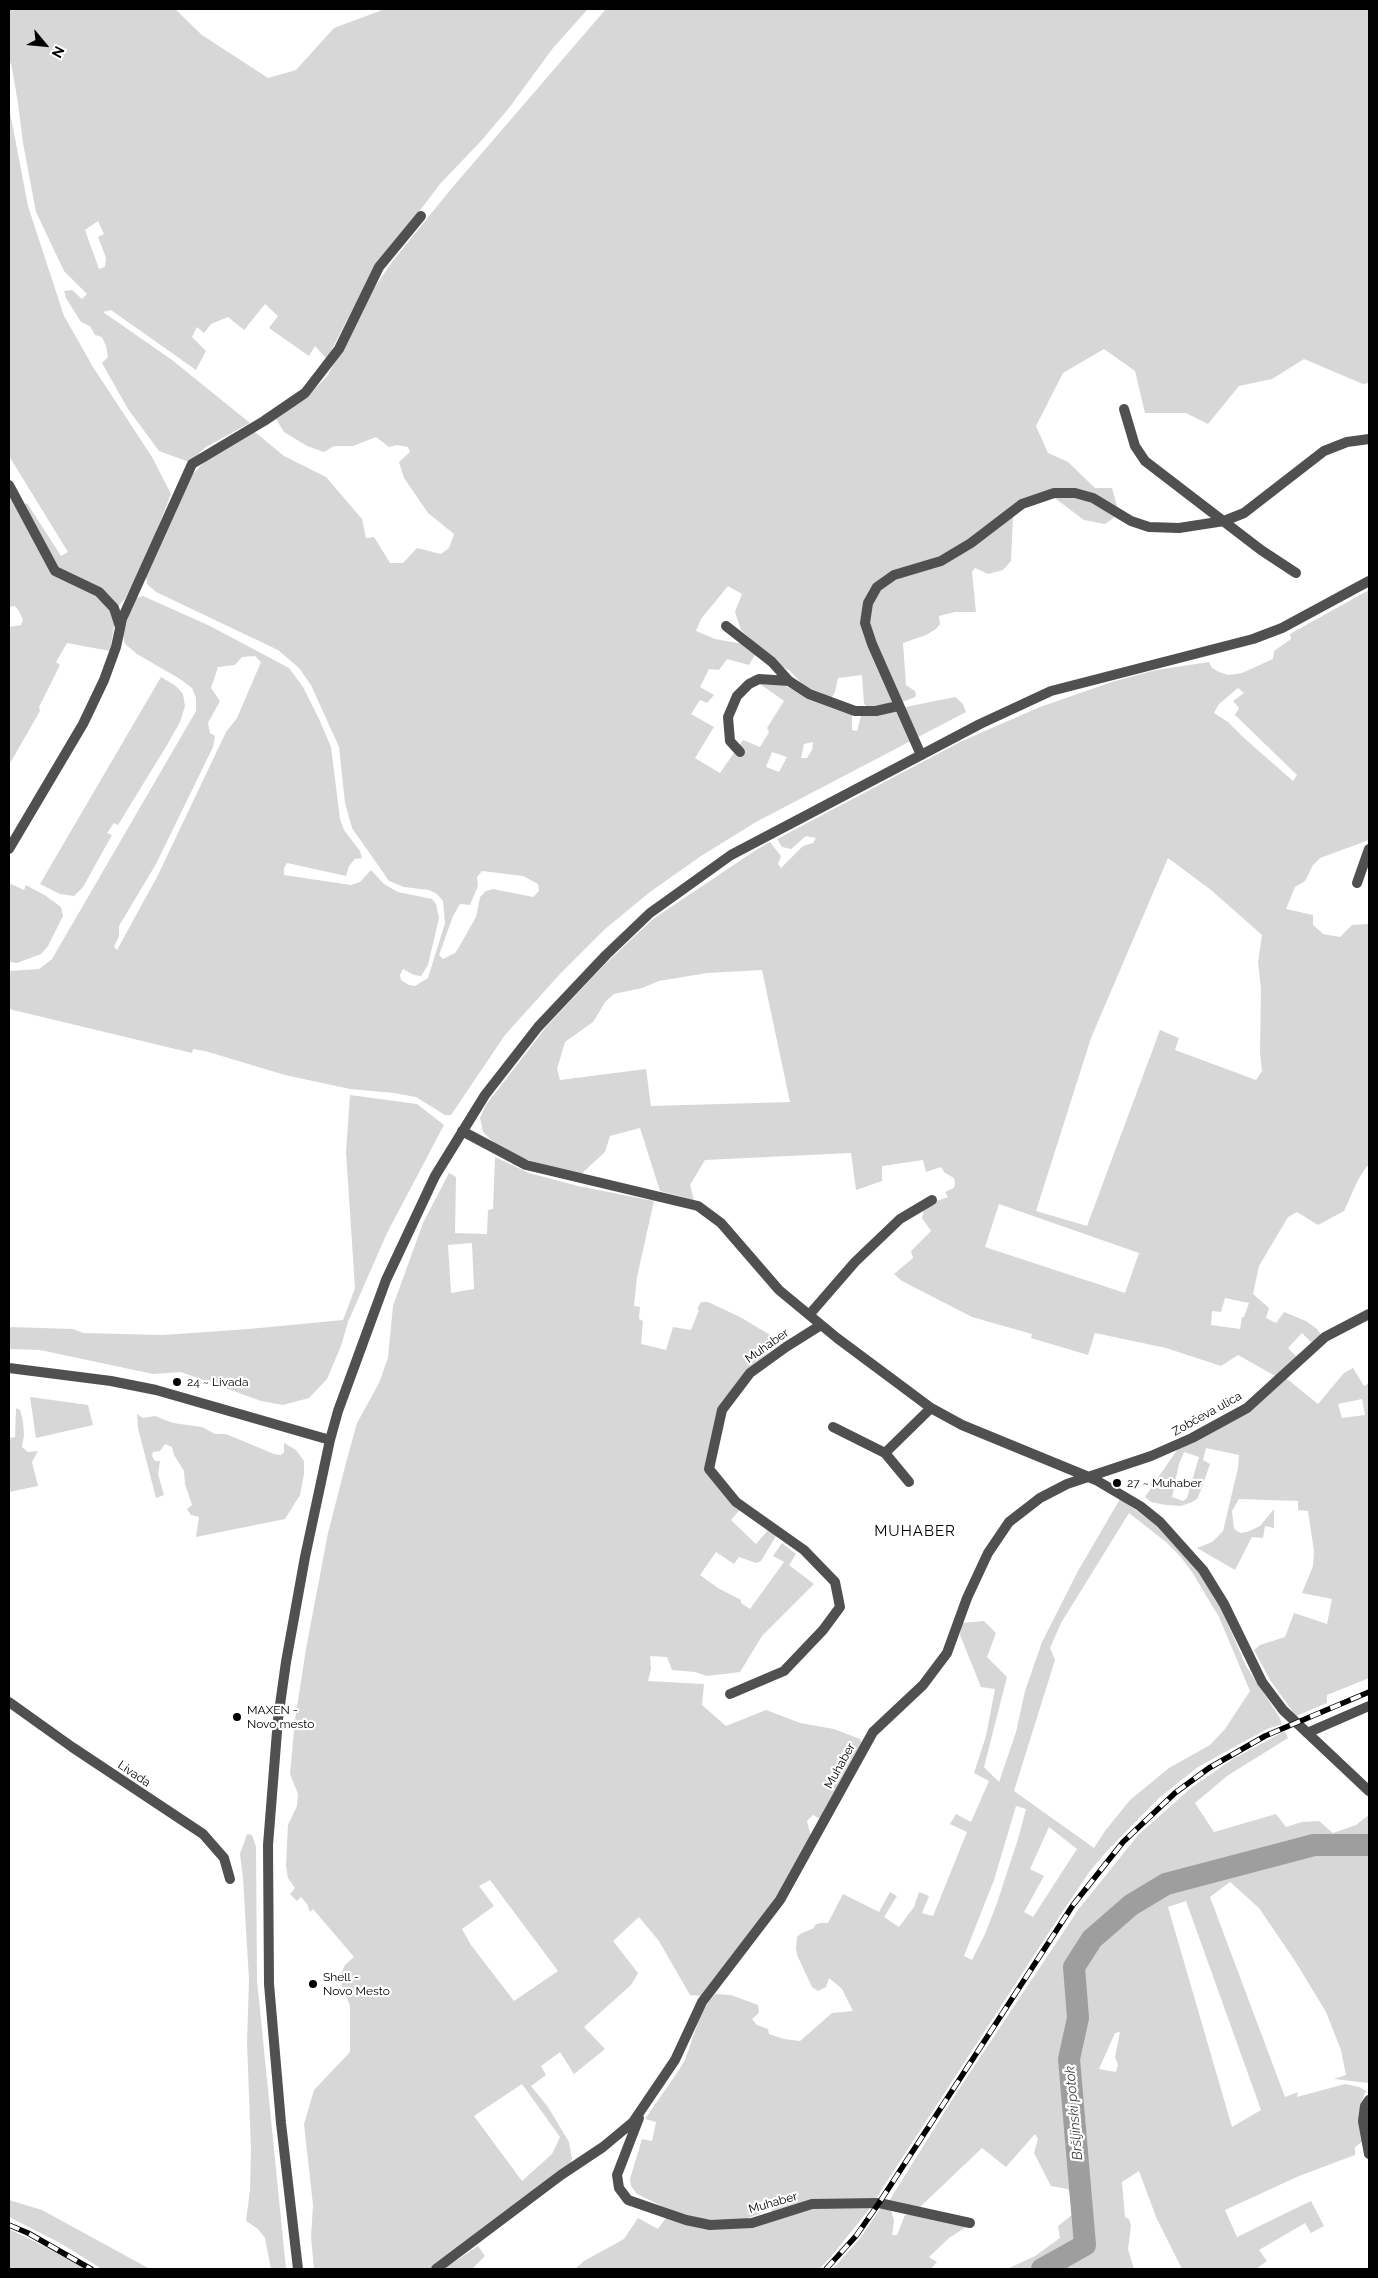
<!DOCTYPE html>
<html>
<head>
<meta charset="utf-8">
<style>
  body { margin:0 }
  #map { position:relative; width:1378px; height:2278px; overflow:hidden; background:#fff; font-family:Raleway,sans-serif }
  canvas { display:block }
  .frame { position:absolute; inset:0; border:10px solid #000; pointer-events:none }
  .north { position:absolute; left:20px; top:20px; width:50px; height:50px; -webkit-text-stroke:4px #fff; paint-order:stroke; rotate:118deg; font-size:14px; font-weight:700; line-height:20px; text-align:center; color:#000 }
  .north::after { content:''; display:block; margin:auto; width:18px; height:22px; background:#000; clip-path:polygon(50% 0,100% 100%,50% 72%,0 100%) }
</style>
</head>
<body>
<div id="map">
<canvas width="1378" height="2278"></canvas>
<div class="frame"></div>
<div class="north">N</div>
</div>
<script>
const g = document.querySelector('canvas').getContext('2d');
g.lineJoin = 'round';
function fill(path, color) {
  g.fillStyle = color;
  g.fill(path, 'evenodd');
}
function poly(rows) {
  const path = new Path2D();
  for (const r of rows) {
    path.moveTo(r[0], r[1]);
    for (let i = 2; i < r.length; i += 2) path.lineTo(r[i], r[i + 1]);
  }
  return path;
}
function stroke(path, color, width, dash) {
  g.strokeStyle = color;
  g.lineWidth = width;
  g.lineCap = dash ? 'butt' : 'round';
  g.setLineDash(dash || []);
  g.stroke(path);
}
function drawText(font, color, halo, rows, align = 'center') {
  g.font = font + ' Raleway,sans-serif';
  g.lineWidth = 4.5;
  g.setLineDash([]);
  g.textBaseline = 'middle';
  g.strokeStyle = halo;
  g.fillStyle = color;
  for (const [text, x, y, turn = 0] of rows) {
    g.save();
    g.translate(x, y);
    g.rotate((+turn || 0) * Math.PI / 180);
    g.textAlign = isNaN(turn) ? turn : align;
    if (halo) g.strokeText(text, 0, 0);
    g.fillText(text, 0, 0);
    g.restore();
  }
}
const green = poly([
  [9,9,175,9,202,35,268,78,296,70,334,28,385,9,588,9,553,48,509,108,481,141,440,184,384,258,361,293,327,359,315,346,309,356,269,328,278,316,265,304,244,330,228,317,211,324,204,333,197,327,192,337,206,351,196,370,111,310,103,312,172,360,250,423,206,447,189,462,159,451,128,409,102,363,108,357,106,346,102,337,95,335,90,326,81,322,66,298,64,291,72,290,82,299,87,294,64,271,36,212,23,143,18,103,11,63,9,64],
  [98,221,104,234,98,237,106,258,105,267,99,269,85,230],
  [606,9,1369,9,1369,383,1363,384,1304,359,1272,379,1239,386,1208,424,1186,413,1145,413,1135,371,1104,349,1063,373,1036,426,1048,453,1068,462,1095,488,1112,488,1119,514,1105,524,1084,520,1056,499,1037,494,1030,498,1013,517,1011,561,1003,570,988,574,975,568,972,572,976,612,955,612,939,616,940,624,936,629,926,635,903,643,906,685,915,691,916,696,913,698,893,705,868,707,864,704,862,675,838,678,835,692,831,699,806,688,790,671,775,662,741,630,735,612,742,594,728,586,701,619,696,631,715,639,743,644,756,653,749,665,727,659,719,670,709,669,700,687,714,695,707,703,700,700,691,714,714,727,695,758,720,773,743,740,760,747,769,732,767,728,784,701,760,684,777,683,786,686,814,700,852,714,852,730,857,731,861,716,955,697,963,704,966,712,756,822,701,856,650,892,605,929,560,974,505,1035,451,1115,445,1115,416,1097,394,1093,350,1089,285,1075,205,1051,193,1049,192,1053,9,1009,9,971,39,969,52,959,196,711,196,698,192,688,180,679,137,654,125,644,123,635,130,611,136,598,143,596,210,626,289,668,303,687,319,719,331,747,340,819,344,830,360,851,362,858,355,859,349,866,346,876,287,863,284,868,284,875,351,885,360,882,371,870,384,884,398,892,432,899,436,904,439,918,428,965,421,976,414,975,403,969,400,975,401,980,409,985,415,986,428,978,445,923,443,901,437,894,429,890,404,887,389,881,352,828,345,803,339,747,311,685,299,668,278,650,156,592,147,584,146,576,190,477,209,457,232,442,255,432,284,456,326,477,362,519,366,538,374,537,390,563,403,563,417,548,441,554,449,548,454,534,428,513,404,478,399,462,410,452,408,447,397,445,389,447,376,437,353,446,334,446,324,452,307,446,284,432,276,419,309,395,328,375,370,294,392,262,451,189],
  [255,656,261,662,237,718,226,732,158,875,117,950,114,947,119,936,119,926,156,864,213,747,215,736,210,733,208,723,220,701,211,688,218,667,235,665,242,657],
  [813,742,812,750,807,758,801,758,804,744],
  [772,752,787,757,779,772,766,767],
  [482,871,523,876,538,884,539,891,533,897,493,889,486,891,480,897,476,917,459,947,455,953,443,959,439,955,453,916,460,904,470,905,478,886,477,877],
  [9,107,28,206,64,316,93,367,152,457,171,494,147,555,125,599,117,607,60,571,23,506,27,503,61,556,68,552,9,456],
  [9,492,52,571,95,594,109,607,115,620,110,651,67,643,56,662,60,665,39,707,40,711,9,765,9,627,21,625,23,620,19,611,15,606,9,607],
  [1369,590,1369,840,1320,858,1313,865,1305,881,1295,887,1286,909,1313,915,1313,925,1323,934,1340,937,1352,925,1369,924,1369,1166,1367,1166,1358,1180,1344,1211,1318,1225,1297,1212,1288,1217,1259,1266,1253,1294,1269,1308,1266,1318,1276,1323,1284,1312,1306,1321,1317,1329,1321,1335,1313,1344,1302,1333,1288,1348,1298,1358,1277,1377,1238,1355,1221,1366,1166,1348,1095,1333,1088,1355,1031,1338,1032,1334,972,1317,902,1281,894,1274,913,1258,911,1251,931,1231,922,1218,925,1205,948,1197,945,1192,954,1188,955,1183,954,1178,945,1173,941,1167,926,1172,923,1160,882,1166,882,1181,856,1190,851,1153,705,1160,690,1185,694,1200,660,1191,640,1128,610,1136,605,1152,580,1175,515,1156,501,1149,483,1132,480,1118,486,1105,546,1027,604,965,653,919,756,850,770,842,781,856,778,864,781,868,803,846,813,843,816,838,806,836,791,849,782,847,777,839,962,741,1040,707,1115,681,1156,670,1209,662,1212,668,1219,672,1228,675,1242,673,1273,659,1274,651,1291,639,1290,634],
  [1238,688,1244,693,1233,701,1239,708,1235,715,1297,775,1293,781,1244,738,1228,722,1214,713,1219,704],
  [1168,858,1211,890,1262,935,1258,962,1261,989,1260,1052,1262,1071,1256,1080,1175,1050,1179,1038,1160,1030,1087,1226,1036,1211,1091,1038],
  [762,970,790,1102,651,1106,646,1069,560,1080,557,1069,565,1042,593,1022,606,1001,614,994,642,988,659,981,707,973],
  [999,1204,1139,1253,1125,1293,985,1247],
  [1225,1298,1249,1303,1244,1317,1242,1317,1240,1329,1211,1325,1212,1311,1221,1312],
  [161,677,176,686,183,694,185,706,180,722,167,745,118,825,114,823,107,833,112,835,83,887,74,896,60,894,40,884],
  [9,883,24,890,26,885,46,896,61,907,63,916,48,946,41,954,17,963,9,962],
  [350,1095,417,1104,444,1125,387,1233,348,1322,341,1346,327,1379,309,1398,283,1405,261,1401,181,1372,153,1374,40,1350,9,1349,9,1327,73,1329,83,1333,163,1335,249,1329,343,1320,355,1288,346,1152],
  [495,1157,529,1173,578,1186,654,1201,637,1277,634,1306,640,1307,639,1319,643,1321,641,1344,666,1350,673,1327,691,1330,699,1310,697,1309,701,1302,708,1302,740,1317,775,1338,775,1346,740,1381,729,1397,713,1467,723,1486,746,1503,731,1520,756,1544,774,1523,776,1536,761,1561,756,1563,739,1557,734,1564,716,1552,700,1575,718,1588,741,1600,741,1603,750,1609,784,1562,773,1556,782,1543,796,1554,789,1565,814,1584,762,1636,740,1672,707,1676,695,1672,672,1670,667,1657,650,1656,651,1669,648,1681,704,1684,702,1705,726,1726,766,1710,800,1723,834,1729,860,1739,862,1743,820,1819,813,1815,807,1821,811,1837,779,1897,703,1996,690,1995,659,1941,639,1917,613,1941,638,1973,631,1985,584,2027,605,2049,574,2074,560,2052,541,2066,546,2075,531,2086,548,2107,569,2142,572,2159,570,2164,468,2244,431,2269,314,2269,311,2237,313,2205,304,2124,314,2090,350,2052,350,2005,342,1988,341,1974,345,1965,354,1957,313,1909,310,1912,307,1904,301,1897,297,1901,290,1894,295,1888,288,1878,286,1866,288,1825,297,1806,298,1794,290,1774,295,1720,306,1649,328,1533,347,1459,357,1423,379,1383,388,1358,393,1306,423,1223,449,1173,456,1177,455,1233,487,1234,488,1210,493,1209],
  [472,1243,474,1289,451,1293,448,1245],
  [490,1880,558,1971,514,2001,471,1945,462,1929,494,1906,479,1886],
  [522,2084,560,2137,552,2154,522,2181,474,2116],
  [1353,1368,1364,1386,1369,1383,1369,1678,1327,1695,1327,1703,1296,1716,1270,1680,1254,1650,1260,1645,1285,1637,1294,1613,1327,1624,1332,1599,1302,1593,1313,1566,1314,1551,1308,1511,1298,1510,1298,1501,1239,1499,1232,1511,1234,1528,1237,1531,1241,1533,1247,1532,1260,1526,1274,1509,1274,1528,1265,1526,1263,1538,1252,1537,1235,1570,1197,1548,1212,1542,1223,1531,1238,1468,1239,1455,1206,1448,1203,1460,1210,1464,1201,1490,1197,1499,1192,1502,1181,1506,1166,1505,1151,1502,1145,1497,1179,1447,1286,1378,1318,1404,1344,1373],
  [1362,1399,1365,1415,1342,1418,1338,1404],
  [1184,1452,1199,1457,1187,1498,1183,1501,1172,1497,1179,1464],
  [30,1397,88,1405,93,1425,36,1438],
  [16,1408,20,1410,23,1421,24,1435,22,1447,28,1452,38,1451,32,1462,38,1486,9,1492,9,1438,15,1437],
  [137,1414,143,1418,155,1416,173,1423,202,1427,215,1434,226,1434,274,1454,281,1455,284,1452,284,1443,296,1450,304,1461,304,1474,300,1495,285,1519,196,1537,199,1517,191,1515,187,1509,192,1505,185,1484,184,1471,174,1455,172,1447,165,1444,160,1451,153,1452,152,1456,155,1461,160,1461,158,1474,164,1495,156,1498,138,1428],
  [1120,1499,1158,1526,1203,1577,1218,1601,1246,1666,1280,1718,1282,1724,1267,1729,1198,1767,1159,1798,1106,1852,1090,1871,1059,1917,867,2212,830,2258,819,2269,575,2269,584,2261,624,2239,638,2218,658,2229,667,2216,705,2227,769,2220,772,2208,740,2222,712,2222,674,2212,637,2194,631,2186,630,2179,642,2139,652,2141,656,2122,645,2119,677,2073,685,2060,702,2011,715,1994,731,1995,758,2005,759,2013,752,2019,757,2025,768,2029,769,2034,784,2039,800,2041,832,2013,853,2011,842,1989,829,1978,826,1987,818,1991,812,1987,797,1955,796,1948,797,1937,800,1934,814,1928,815,1925,820,1923,828,1923,843,1894,879,1912,890,1892,897,1896,884,1917,899,1927,914,1907,919,1892,929,1896,922,1913,933,1916,967,1832,950,1824,956,1814,971,1822,989,1781,974,1773,986,1736,995,1689,981,1687,960,1635,961,1623,984,1621,996,1633,987,1657,1007,1677,984,1767,999,1782,1016,1732,1025,1691,1042,1642,1078,1571],
  [1129,1513,1166,1542,1180,1556,1192,1572,1219,1617,1250,1691,1225,1729,1210,1745,1169,1768,1130,1800,1105,1831,1094,1848,1014,1791,1055,1660,1050,1648,1061,1623],
  [1016,1806,1026,1809,1018,1839,997,1903,985,1934,972,1960,964,1956,994,1880],
  [1049,1827,1077,1849,1033,1917,1024,1912,1044,1876,1030,1869],
  [1285,1731,1288,1738,1227,1776,1195,1803,1214,1832,1276,1814,1286,1827,1302,1822,1319,1821,1333,1833,1356,1825,1369,1815,1369,2083,1334,2079,1346,2075,1341,2050,1326,2012,1295,1961,1259,1908,1230,1882,1210,1897,1285,2097,1298,2092,1297,2097,1345,2084,1359,2087,1366,2091,1361,2103,1363,2141,1355,2147,1355,2155,1299,2176,1225,2210,1237,2237,1311,2201,1324,2226,1311,2233,1305,2223,1259,2250,1267,2261,1256,2269,1182,2269,1156,2217,1139,2171,1122,2182,1125,2217,1129,2219,1131,2226,1128,2249,1134,2269,1007,2269,1035,2256,1060,2238,1058,2226,1078,2210,1068,2189,1051,2186,1034,2153,1038,2139,1035,2134,1006,2167,982,2148,919,2208,889,2201,959,2089,1078,1910,1138,1835,1192,1787,1233,1759],
  [1186,1901,1261,2110,1232,2127,1168,1907],
  [1120,2032,1115,2057,1118,2065,1116,2072,1099,2069,1115,2033],
  [247,1834,252,1835,256,1847,257,1980,286,2269,271,2269,265,2238,258,2229,246,2221,250,2190,251,2150,247,2042,249,1980,243,1878,240,1854],
  [9,2200,42,2210,150,2269,102,2269,60,2243,9,2217],
  [882,2206,891,2210,894,2221,892,2235,897,2235,905,2215,910,2214,966,2227,949,2238,929,2257,937,2262,931,2269,833,2269,861,2237],
  [9,2229,66,2257,85,2269,9,2269],
  [478,2246,485,2256,472,2269,444,2269]
]);
const river = poly([
  [1042,2269,1085,2245,1069,2059,1078,2018,1074,1967,1092,1939,1131,1905,1166,1884,1314,1845,1369,1845]
]);
const minor = poly([
  [1124,409,1135,446,1145,461,1261,550,1296,573],
  [9,485,55,571,99,592,114,608,120,627],
  [726,626,772,662,789,681],
  [740,752,730,741,728,717,737,696,749,684,759,679,789,681,809,694,855,711,876,711,898,706],
  [921,755,872,644,865,623,868,603,877,587,894,575,941,561,971,543,1022,504,1054,493,1075,493,1093,498,1131,521,1149,527,1179,528,1224,521,1244,513,1324,451,1347,442,1369,439],
  [9,849,83,724,104,680,116,647,122,619,192,464,264,421,305,393,339,349,379,267,421,216],
  [1357,883,1369,849],
  [462,1131,526,1165,698,1206,721,1223,779,1290,837,1338,931,1408,962,1425,1096,1480,1140,1506,1160,1522,1203,1570,1224,1604,1262,1682,1283,1710,1369,1791],
  [809,1315,855,1262,900,1219,932,1200],
  [833,1427,885,1453,931,1408],
  [885,1453,909,1482],
  [730,1694,784,1671,823,1630,840,1607,835,1582,804,1550,736,1502,709,1469,722,1410,750,1373,786,1347,821,1325],
  [9,1702,72,1747,203,1834,224,1858,230,1879],
  [1307,1733,1369,1706],
  [1369,2100,1365,2106,1363,2121,1369,2154],
  [639,2118,617,2175,619,2188,628,2200,686,2220,710,2225,752,2223,812,2204,879,2203,970,2223],
  [436,2269,561,2175,603,2147,633,2122,675,2060,702,2002,780,1900,873,1732,923,1685,947,1653,967,1598,988,1553,1009,1522,1040,1498,1067,1484,1151,1456,1192,1438,1247,1408,1325,1337,1369,1314]
]);
const tertiary = poly([
  [9,1368,111,1381,156,1390,330,1440],
  [298,2269,281,2123,269,1984,268,1845,278,1719,286,1662,305,1557,330,1440,338,1411,386,1280,435,1176,485,1095,538,1027,606,955,650,913,731,855,980,724,1051,691,1253,639,1282,628,1369,581]
]);
const rail = poly([
  [9,2225,28,2233,91,2269],
  [826,2269,856,2236,879,2203,1073,1905,1123,1842,1175,1793,1209,1768,1265,1736,1369,1692]
]);
const markers = [
  [177,1382,5,"#000"],
  [1117,1483,5,"#000"],
  [237,1717,5,"#000"],
  [313,1984,5,"#000"]
];
const streetNames = [
  ["Muhaber",767,1346,-35],
  ["Zobčeva ulica",1207,1414,-29],
  ["Muhaber",840,1766,-61],
  ["Livada",134,1774,34],
  ["Muhaber",773,2203,-16]
];
const poiNames = [
  ["24 ~ Livada",187,1382],
  ["27 ~ Muhaber",1127,1483],
  ["MAXEN -",247,1710],
  ["Novo mesto",247,1724],
  ["Shell -",323,1977],
  ["Novo Mesto",323,1991]
];
const waterNames = [
  ["Bršljinski potok",1074,2113,-95]
];
const quarterNames = [
  ["MUHABER",915,1531]
];
fill(green, '#d7d7d7');
stroke(river, '#9e9e9e', 22);
stroke(minor, '#505050', 10);
stroke(tertiary, '#505050', 10);
stroke(rail, '#000', 5.5);
stroke(rail, '#fff', 4, [11]);
for (const [x, y, r, color] of markers) {
  const dot = new Path2D();
  dot.arc(x, y, r, 0, 2 * Math.PI);
  g.fillStyle = color;
  g.fill(dot);
  stroke(dot, '#fff', 2);
}
drawText('12px', '#000', '#fff', streetNames);
drawText('12px', '#000', '#fff', poiNames, 'left');
drawText('italic 14px', '#3f3f3f', '#fff', waterNames);
g.letterSpacing = '1px';
drawText('15px', '#000', '#fff', quarterNames);
g.letterSpacing = '0px';
</script>
</body>
</html>
